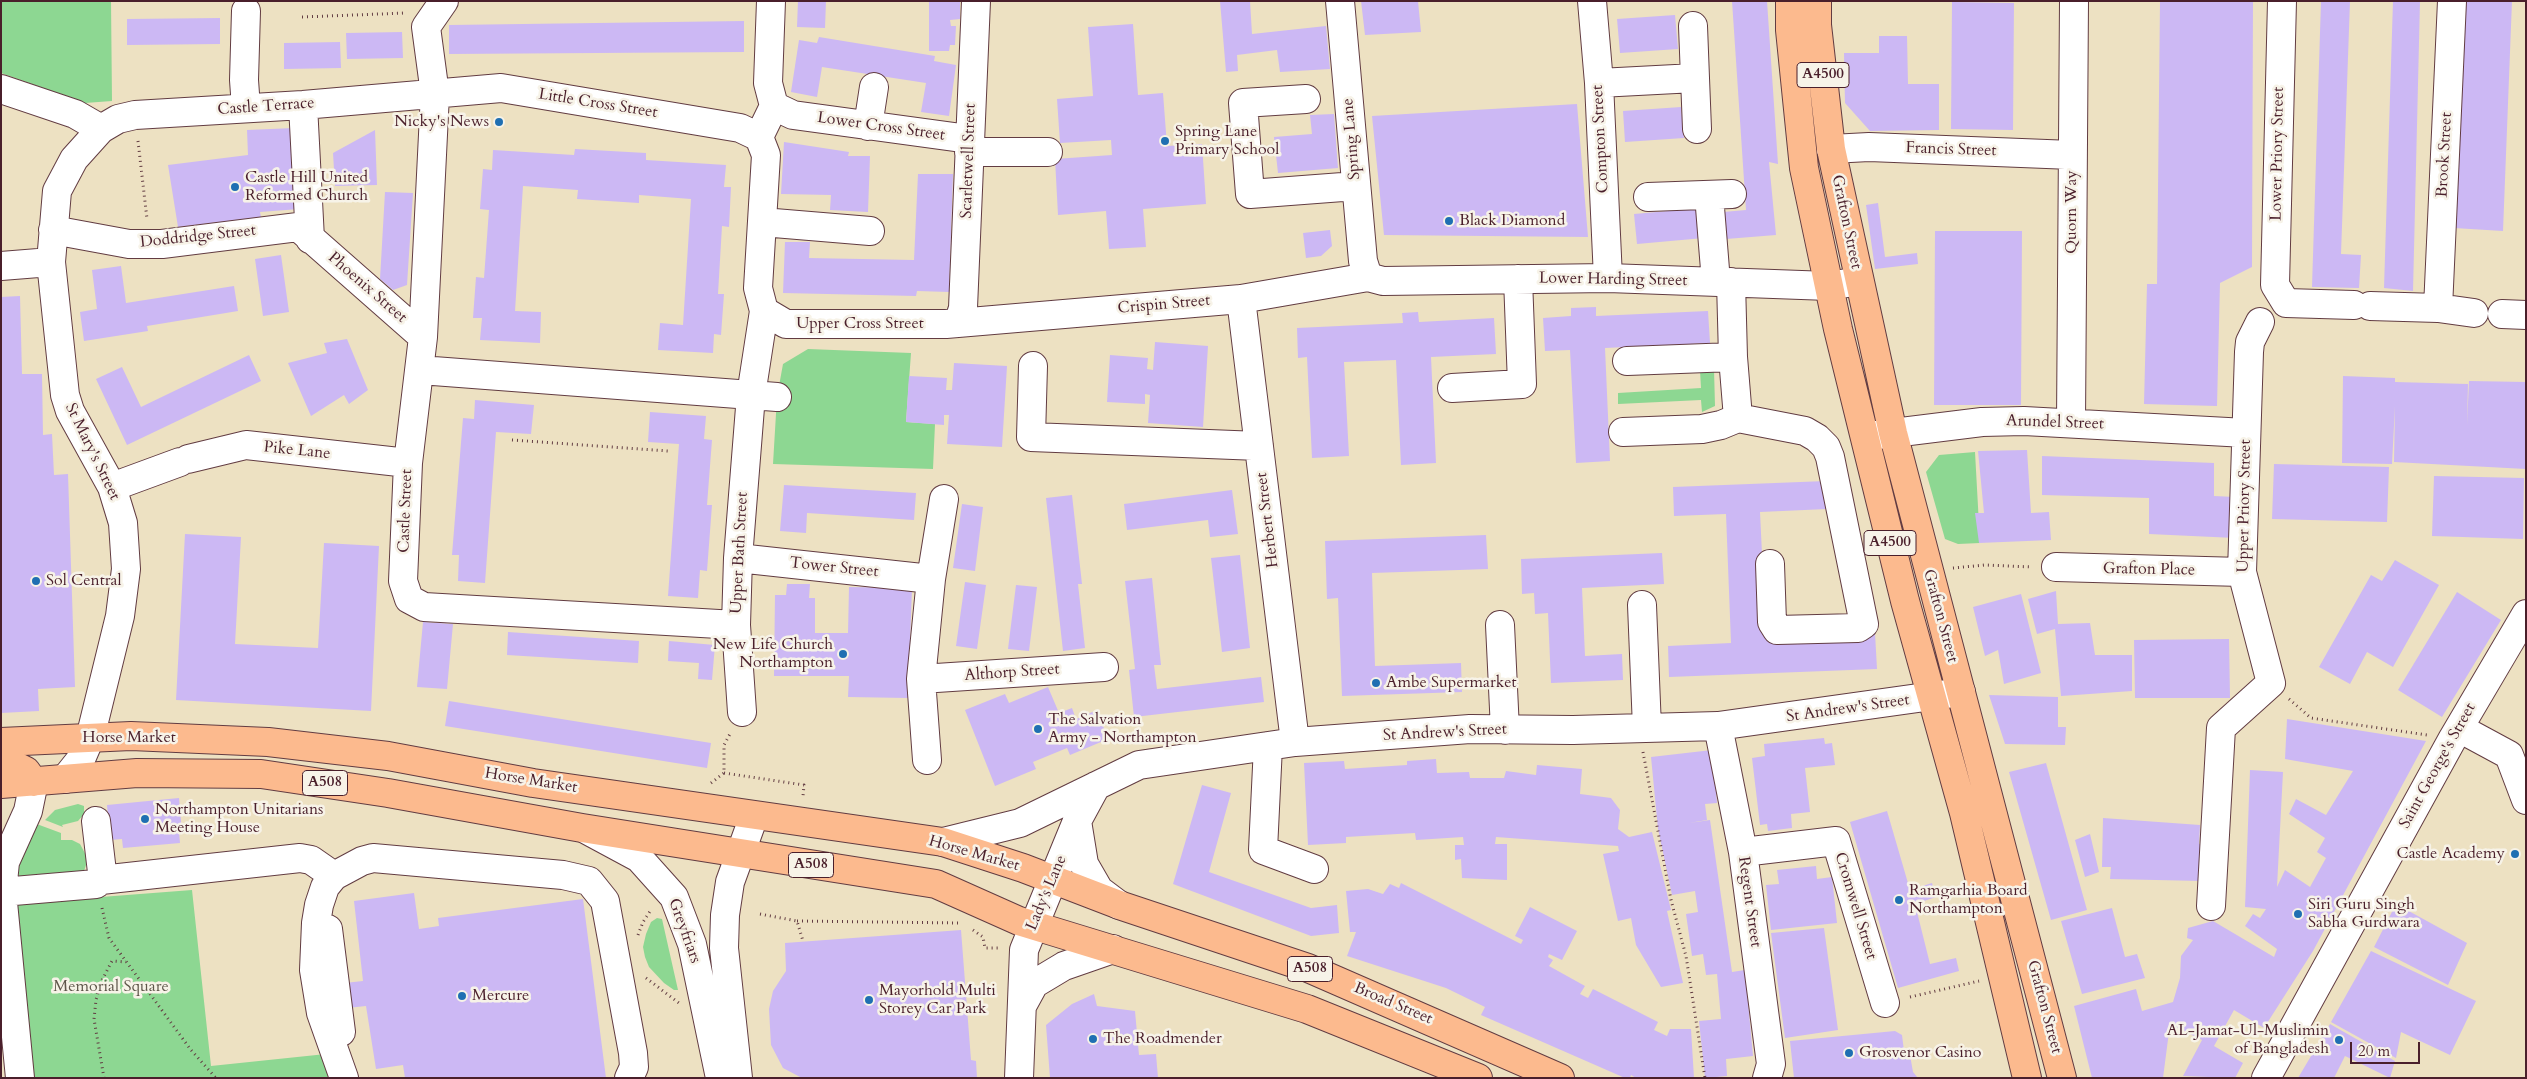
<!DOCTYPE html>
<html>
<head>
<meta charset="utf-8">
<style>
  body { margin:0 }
  #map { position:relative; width:2527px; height:1079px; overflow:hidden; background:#ede1c2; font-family:Cardo,serif }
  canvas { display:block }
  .frame { position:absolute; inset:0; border:2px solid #4a1f2b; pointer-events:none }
  .scale { position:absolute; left:2350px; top:1042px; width:70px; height:22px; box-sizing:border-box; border:2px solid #4a1f2b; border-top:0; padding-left:6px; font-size:15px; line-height:18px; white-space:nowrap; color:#4a1f2b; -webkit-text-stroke:4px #f7f3e8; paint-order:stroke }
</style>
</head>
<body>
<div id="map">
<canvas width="2527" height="1079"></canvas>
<div class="frame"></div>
<div class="scale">20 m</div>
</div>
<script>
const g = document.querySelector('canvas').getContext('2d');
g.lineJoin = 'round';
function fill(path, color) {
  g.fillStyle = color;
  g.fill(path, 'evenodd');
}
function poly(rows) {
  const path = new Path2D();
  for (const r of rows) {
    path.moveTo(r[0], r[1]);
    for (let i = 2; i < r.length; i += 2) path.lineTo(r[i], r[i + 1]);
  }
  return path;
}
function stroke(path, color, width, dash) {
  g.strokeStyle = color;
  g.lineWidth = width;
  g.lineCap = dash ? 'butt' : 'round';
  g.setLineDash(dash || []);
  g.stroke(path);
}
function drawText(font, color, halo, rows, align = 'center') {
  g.font = font + ' Cardo,serif';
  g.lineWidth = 5;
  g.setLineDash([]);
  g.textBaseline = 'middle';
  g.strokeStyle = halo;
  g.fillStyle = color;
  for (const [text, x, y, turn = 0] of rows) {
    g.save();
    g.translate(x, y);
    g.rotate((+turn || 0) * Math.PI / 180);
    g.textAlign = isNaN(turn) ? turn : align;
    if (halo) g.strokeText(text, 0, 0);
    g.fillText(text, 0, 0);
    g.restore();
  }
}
const green = poly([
  [1,1,111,1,112,101,85,103,1,73],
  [808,349,911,353,906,422,935,424,933,469,773,464,777,397,783,364],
  [1714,369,1715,406,1702,412,1701,400,1618,404,1618,393,1701,388,1700,370],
  [1975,452,1980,543,1958,544,1945,539,1926,472,1939,455],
  [78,804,84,806,84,814,78,821,62,825,63,827,45,820,55,810],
  [34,823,61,833,61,840,72,840,80,844,88,859,82,877,21,879,17,872,16,863],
  [192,890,211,1066,326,1054,328,1078,31,1078,10,904],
  [657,918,662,919,678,990,674,990,664,983,649,967,645,957,643,947,646,934,651,922]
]);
const building = poly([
  [798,1,826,1,825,28,797,27],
  [929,1,960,1,960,19,950,20,951,26,956,26,955,45,950,45,949,51,929,51],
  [1220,1,1250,1,1252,34,1326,26,1330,69,1280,72,1277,50,1237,55,1238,71,1226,72],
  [1361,1,1418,1,1421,32,1365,35],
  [1732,1,1767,1,1778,164,1769,162,1776,235,1726,239,1723,212,1746,210],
  [2160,1,2253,1,2252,267,2220,283,2217,406,2144,404,2147,284,2157,284],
  [2321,1,2350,1,2341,254,2361,255,2359,288,2312,287],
  [2393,1,2420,1,2413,291,2384,288],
  [2464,1,2512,1,2503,231,2454,228],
  [1952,2,2014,3,2013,130,1951,129],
  [1675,15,1678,49,1620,53,1617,19],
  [220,18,220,44,127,45,127,19],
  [744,21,744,52,449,54,449,25],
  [1133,24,1138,95,1163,93,1167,146,1202,144,1206,204,1143,209,1146,247,1109,249,1106,211,1058,215,1055,159,1112,155,1111,140,1060,143,1057,99,1093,96,1088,27],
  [402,32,403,58,347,59,346,33],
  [1879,36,1907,36,1908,84,1939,84,1939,130,1870,131,1845,103,1844,53,1879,53],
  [819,37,935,56,934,61,956,65,949,116,921,112,926,83,822,67,817,97,791,92,799,40,817,43],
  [340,42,341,68,284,69,284,43],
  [1577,104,1588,237,1384,235,1372,116],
  [1681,107,1684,138,1625,142,1623,111],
  [1334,114,1338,168,1278,173,1274,137,1312,134,1310,115],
  [294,128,299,209,260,212,261,217,178,227,168,165,248,155,247,130],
  [375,130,377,185,335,186,333,153],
  [784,142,849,152,848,156,870,156,868,212,830,210,831,195,781,194],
  [575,149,646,153,646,160,726,165,724,187,731,187,729,227,722,226,718,294,724,294,721,335,714,334,713,353,658,350,660,323,683,325,691,199,639,195,639,203,577,199,578,190,523,186,515,311,541,312,540,343,480,340,482,318,473,318,476,277,484,278,489,210,480,209,483,169,492,170,493,150,574,155],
  [918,174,953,174,949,292,917,291,916,296,783,293,785,242,810,242,809,258,914,260],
  [385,192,413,193,407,285,393,290,380,279],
  [1878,203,1885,257,1917,253,1918,264,1875,269,1866,205],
  [1702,208,1704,238,1637,244,1634,214],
  [1330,230,1332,246,1321,256,1306,258,1303,233],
  [1935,231,2022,231,2021,405,1934,405],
  [281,255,289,312,263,316,255,259],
  [121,266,126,303,234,286,238,311,147,326,148,331,84,341,80,312,97,309,92,270],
  [20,296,22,374,42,374,43,435,52,434,54,475,68,474,75,687,38,689,39,711,1,713,1,297],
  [1596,307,1596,316,1708,311,1710,343,1605,348,1610,461,1576,463,1570,350,1545,351,1543,318,1571,316,1571,308],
  [1418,312,1419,322,1494,318,1496,354,1431,357,1436,463,1401,465,1396,360,1344,362,1349,456,1312,458,1307,357,1298,358,1297,328,1403,323,1402,313],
  [347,339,368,390,349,404,344,395,311,416,288,363,327,353,324,343],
  [1155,342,1208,346,1203,427,1148,423,1150,395,1145,394,1145,404,1107,402,1110,355,1148,358,1147,369,1153,370],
  [249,355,261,381,127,445,96,379,122,367,141,407],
  [954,363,1007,366,1002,447,947,444,949,415,944,415,944,425,906,422,909,376,947,378,946,390,952,390],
  [2343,376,2395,378,2395,382,2468,384,2467,425,2469,381,2526,382,2526,469,2394,462,2395,406,2392,464,2342,463],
  [475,400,534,405,531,434,496,432,485,583,458,581,459,555,452,555,463,418,474,419],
  [650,412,706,416,704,439,712,440,707,505,712,505,707,571,700,570,698,598,668,596,679,444,648,442],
  [2027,450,2031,513,2049,512,2051,540,1979,543,1975,513,1984,513,1978,451],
  [2042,456,2214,463,2214,496,2235,497,2235,538,2149,534,2149,498,2042,495],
  [2274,464,2389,467,2387,522,2272,519],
  [2434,476,2524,478,2523,539,2432,536],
  [1826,481,1827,509,1760,512,1766,638,1875,633,1877,669,1669,677,1668,646,1731,643,1726,514,1674,516,1673,487],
  [784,485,916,493,914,520,807,513,806,533,780,531],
  [1232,490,1238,534,1210,537,1208,520,1127,530,1124,504],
  [1072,495,1082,584,1078,584,1085,648,1063,651,1046,498],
  [962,504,983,507,975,571,953,568],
  [185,534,241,537,235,644,318,648,324,543,379,546,371,711,176,700],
  [1486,535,1488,569,1372,573,1375,666,1461,663,1462,692,1342,696,1338,598,1327,599,1325,541],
  [1662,553,1664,584,1582,588,1585,656,1622,654,1623,680,1551,683,1548,613,1535,614,1534,593,1522,594,1521,559],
  [1240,555,1250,648,1222,652,1211,558],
  [2395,560,2439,585,2393,667,2367,652,2350,684,2319,667,2371,575,2382,581],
  [1152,578,1161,665,1154,665,1157,689,1261,677,1264,702,1134,717,1129,670,1135,669,1125,581],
  [965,582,986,585,977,649,956,646],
  [787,584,810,584,809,598,815,598,815,633,848,633,849,587,912,588,908,698,848,697,849,676,774,676,775,595,786,595],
  [1016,585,1037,587,1029,651,1008,649],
  [2056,591,2058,624,2090,623,2095,655,2132,655,2132,691,2061,696,2055,629,2037,634,2028,599],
  [2457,592,2501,620,2442,717,2398,690],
  [2021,594,2041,673,2004,684,1998,650,1985,656,1973,607],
  [423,622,453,624,447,689,417,687],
  [508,632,639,641,638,663,507,655],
  [2229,639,2230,698,2135,698,2134,640],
  [669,641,715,645,712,680,698,679,699,663,668,661],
  [1048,687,1059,713,1072,708,1076,719,1097,710,1108,739,1070,755,1067,748,1033,762,1036,769,995,786,965,710,1005,694,1009,703],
  [1989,695,2058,697,2058,727,2066,727,2065,745,2005,744],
  [449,701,711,743,707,768,445,726],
  [2287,719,2426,741,2313,951,2264,1028,2234,1010,2214,1046,2243,1063,2235,1078,2183,1076,2202,1040,2170,1024,2163,1078,2092,1078,2074,1006,2136,989,2142,1011,2173,1002,2180,978,2181,956,2193,940,2187,938,2188,928,2213,921,2274,957,2277,949,2245,926,2253,914,2260,918,2266,909,2245,907,2250,770,2283,772,2277,887,2285,870,2310,887,2326,858,2317,852,2325,838,2289,814,2296,799,2326,815,2353,771,2285,759],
  [1824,738,1825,744,1832,743,1835,765,1805,768,1810,812,1791,814,1792,828,1768,831,1767,824,1760,825,1752,758,1765,756,1764,744],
  [1712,750,1717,803,1705,804,1707,820,1689,823,1710,820,1732,972,1745,970,1753,1056,1726,1059,1727,1076,1705,1078,1699,1021,1721,1019,1717,974,1706,975,1703,954,1692,956,1686,914,1698,912,1695,891,1672,895,1658,829,1651,757],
  [1436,759,1437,773,1469,772,1470,778,1504,778,1506,771,1536,775,1537,765,1582,769,1580,794,1611,798,1620,810,1618,829,1629,837,1652,832,1671,910,1667,911,1683,983,1661,987,1636,945,1631,918,1618,921,1603,854,1619,851,1618,846,1496,837,1495,844,1507,844,1507,880,1462,878,1461,859,1455,860,1455,845,1464,845,1463,837,1416,840,1415,833,1346,837,1346,843,1308,845,1304,763,1344,761,1345,769,1407,765,1407,761],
  [2046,763,2087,910,2051,920,2009,772],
  [1202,785,1231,793,1209,872,1311,908,1337,905,1339,933,1311,936,1173,884],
  [179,798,182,832,179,832,180,843,123,848,122,839,110,840,107,805],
  [1887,811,1910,890,1932,883,1936,897,1915,904,1930,964,1956,958,1959,971,1898,988,1850,822],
  [2103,818,2200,825,2199,844,2203,844,2202,881,2110,879,2111,867,2102,867],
  [2090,834,2099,872,2085,877,2075,840],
  [1816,866,1817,879,1832,877,1837,923,1771,930,1766,885,1779,884,1777,870],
  [1401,883,1521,944,1523,940,1515,936,1530,907,1577,931,1562,960,1549,954,1548,957,1553,960,1549,966,1585,986,1580,994,1588,998,1593,989,1658,1022,1654,1030,1667,1036,1670,1029,1691,1029,1694,1078,1636,1078,1631,1075,1630,1078,1625,1078,1481,1015,1485,1007,1446,988,1347,956,1356,932,1350,932,1346,891,1368,889,1383,894,1390,884,1399,888],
  [414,893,419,929,439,926,438,918,583,899,606,1078,405,1078,403,1065,376,1069,366,1006,329,1010,326,985,363,981,354,901],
  [2396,904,2467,943,2448,985,2374,947],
  [2112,908,2125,957,2137,954,2145,978,2082,994,2061,921],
  [1824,928,1838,1030,1785,1038,1771,933],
  [961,930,971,1060,976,1061,977,1078,802,1078,783,1068,771,1045,769,1009,773,991,786,971,785,943],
  [2371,951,2476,1001,2450,1055,2401,1032,2396,1058,2331,1022],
  [1094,994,1097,1006,1135,1011,1139,1055,1156,1054,1158,1078,1050,1078,1046,1025,1072,1004],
  [2330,1024,2395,1061,2390,1078,2345,1056,2334,1078,2298,1078],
  [1895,1031,1902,1035,1904,1051,1910,1055,1913,1072,1918,1078,1794,1078,1790,1041]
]);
const path = poly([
  [302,17,406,13],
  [138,141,147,219],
  [512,440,668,451],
  [1953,568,1985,565,2032,567],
  [2289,699,2311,718,2427,735],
  [1643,752,1671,900,1686,956,1705,1078],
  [724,773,804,785,803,796],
  [711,783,724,773,724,745,731,732],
  [102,908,109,938,191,1050,216,1078],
  [760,914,797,921,803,941],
  [797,921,959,923],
  [973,930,983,937,985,948,998,948],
  [638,935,643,922,651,910],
  [646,978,679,1003],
  [1910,997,1979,981],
  [104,1078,94,1019,96,1000,101,982,112,961,126,962]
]);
const minor = poly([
  [444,1,426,27,435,94,423,337,408,463,403,581,409,599,424,607,736,625],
  [771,1,768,83,774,106,793,115,969,139],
  [1340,1,1363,261,1368,277],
  [1592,1,1599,83,1608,278],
  [2282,1,2275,285,2286,303,2354,305],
  [246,11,244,80,246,108],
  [1695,78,1697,129],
  [1599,83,1695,78,1693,26],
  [1,89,75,114,101,129],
  [1306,99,1243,103,1250,194,1356,186],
  [303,105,310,239],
  [868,126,874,87],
  [1831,149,1869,147,2072,155],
  [969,152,1048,152],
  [1709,195,1716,282],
  [1648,197,1732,194],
  [762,222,870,231],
  [53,230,129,244,162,244,298,227,423,337],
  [1,266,51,262],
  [1241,299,1295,742],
  [2370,306,2438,308,2474,313],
  [2438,308,2452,1],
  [764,311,786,324,946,324,1241,299,1368,277,1383,281,1608,278,1829,286,1859,281],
  [2502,314,2526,315],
  [959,321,963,308,976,1],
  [1733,357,1738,418],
  [1627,361,1733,357,1731,282],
  [1033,366,1031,437,1259,446],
  [420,370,751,395,764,311,758,288,766,155,759,137,774,106],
  [1452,388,1522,384,1518,279],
  [2071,423,2074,1],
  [1623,432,1702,429,1721,425,1738,418,1805,431,1817,438,1826,447,1830,457,1864,624,1858,628,1777,630,1772,622,1770,564],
  [1869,436,1982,422,2024,421,2246,433],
  [188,459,246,445,408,463],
  [112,487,180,462],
  [738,558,931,579],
  [2056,567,2242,572],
  [1642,605,1647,728],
  [1500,625,1505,730],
  [921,679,1104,667],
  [742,712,736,625,738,558,751,395,777,397],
  [1718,726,1743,852,1771,1064,1767,1078],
  [2459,728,2509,755,2526,800],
  [1268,746,1263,850,1314,869],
  [927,760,921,679,931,579,944,499],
  [65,779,81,759,90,738,120,616,126,569,123,523,112,487,70,411,65,395,51,262,57,191,74,159,101,129,118,119,135,115,303,105,501,88,740,128,759,137],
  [1077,821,1084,864,1099,890,1119,905],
  [587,830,639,858,674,897,692,944,720,1078],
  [943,842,1020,823,1139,765,1295,742,1470,729,1573,730,1718,726,1961,692],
  [1743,852,1836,841,1885,1003],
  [101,880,300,858,311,860,334,876],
  [2,892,96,884,101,880,102,872,96,821],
  [2211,906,2221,728,2271,683,2242,572,2249,352,2250,342,2260,322],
  [328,929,341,1032],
  [1022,1006,1034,984,1064,966,1113,949],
  [20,1078,2,892,5,862,28,811,34,782],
  [344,1078,321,1013,314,970,316,923,319,905,325,887,334,876,362,861,373,858,563,875,589,881,605,901,633,1053,634,1067,629,1078],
  [738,1078,724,948,725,915,730,882,754,816],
  [1019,1078,1024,950,1077,821,1096,786],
  [2266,1078,2453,738,2526,614]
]);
const major = poly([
  [1790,1,1790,30,1804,168,1838,329,1905,601,1964,813,2027,1078],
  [1817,1,1817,25,1831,149,1893,433,2062,1078]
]);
const highway = poly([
  [1,742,131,736,268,742,388,756,533,783,943,842,1023,868,1122,906,1308,968,1560,1078],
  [1,764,12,764,26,771,34,782],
  [1,784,137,773,261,774,388,793,582,828,936,884,1019,921,1307,1009,1478,1078]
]);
const markers = [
  [499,122,5,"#1f6fb2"],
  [1165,141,5,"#1f6fb2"],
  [235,187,5,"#1f6fb2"],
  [1449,221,5,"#1f6fb2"],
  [36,581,5,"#1f6fb2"],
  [843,654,5,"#1f6fb2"],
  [1376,683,5,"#1f6fb2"],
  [1038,729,5,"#1f6fb2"],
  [145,819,5,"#1f6fb2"],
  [2515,854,5,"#1f6fb2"],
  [1899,900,5,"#1f6fb2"],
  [2298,914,5,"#1f6fb2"],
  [462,996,5,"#1f6fb2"],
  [869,1000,5,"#1f6fb2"],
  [1093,1039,5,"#1f6fb2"],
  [2339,1040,5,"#1f6fb2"],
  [1849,1053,5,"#1f6fb2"]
];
const shields = [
  [1823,75,52],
  [1890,543,52],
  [325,783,45],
  [811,865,45],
  [1310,969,45]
];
const shieldNames = [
  ["A4500",1823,75],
  ["A4500",1890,543],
  ["A508",325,783],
  ["A508",811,865],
  ["A508",1310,969]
];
const streetNames = [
  ["Little Cross Street",598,104,9],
  ["Castle Terrace",266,107,-4],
  ["Lower Cross Street",881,127,8],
  ["Spring Lane",1352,139,-95],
  ["Compton Street",1601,139,-93],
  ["Francis Street",1951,150,2],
  ["Lower Priory Street",2278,154,-89],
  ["Brook Street",2445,155,-87],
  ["Scarletwell Street",969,161,-88],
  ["Quorn Way",2072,212,-90],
  ["Grafton Street",1846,222,78],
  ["Doddridge Street",198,237,-6],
  ["Lower Harding Street",1613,280,1],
  ["Phoenix Street",367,288,41],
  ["Crispin Street",1164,305,-5],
  ["Upper Cross Street",860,324],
  ["Arundel Street",2055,423,2],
  ["Pike Lane",297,451,6],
  ["St Mary's Street",92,452,64],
  ["Upper Priory Street",2245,506,-89],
  ["Castle Street",406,511,-88],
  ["Herbert Street",1268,520,-97],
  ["Upper Bath Street",740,553,-87],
  ["Tower Street",834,568,6],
  ["Grafton Place",2149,570,1],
  ["Grafton Street",1940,616,75],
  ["Althorp Street",1012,673,-4],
  ["St Andrew's Street",1848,709,-8],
  ["St Andrew's Street",1445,733,-3],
  ["Horse Market",129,738],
  ["Saint George's Street",2438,766,-61],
  ["Horse Market",531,781,9],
  ["Horse Market",974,854,16],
  ["Lady's Lane",1047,893,-67],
  ["Regent Street",1749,902,82],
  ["Cromwell Street",1855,906,73],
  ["Greyfriars",684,931,70],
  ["Broad Street",1393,1004,23],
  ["Grafton Street",2044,1007,75]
];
const poiNames = [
  ["Nicky's News",489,122,"right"],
  ["Spring Lane",1175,132],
  ["Primary School",1175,150],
  ["Castle Hill United",245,178],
  ["Reformed Church",245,196],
  ["Black Diamond",1459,221],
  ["Sol Central",46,581],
  ["New Life Church",833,645,"right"],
  ["Northampton",833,663,"right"],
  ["Ambe Supermarket",1386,683],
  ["The Salvation",1048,720],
  ["Army - Northampton",1048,738],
  ["Northampton Unitarians",155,810],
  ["Meeting House",155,828],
  ["Castle Academy",2505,854,"right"],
  ["Ramgarhia Board",1909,891],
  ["Northampton",1909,909],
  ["Siri Guru Singh",2308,905],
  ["Sabha Gurdwara",2308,923],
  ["Mayorhold Multi",879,991],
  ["Storey Car Park",879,1009],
  ["Mercure",472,996],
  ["AL-Jamat-Ul-Muslimin",2329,1031,"right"],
  ["of Bangladesh",2329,1049,"right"],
  ["The Roadmender",1103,1039],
  ["Grosvenor Casino",1859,1053]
];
const parkNames = [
  ["Memorial Square",111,987]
];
fill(green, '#8dd792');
fill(building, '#ccb8f4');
stroke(minor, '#623c42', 30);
stroke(major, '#623c42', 30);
stroke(highway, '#623c42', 30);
stroke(path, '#623c42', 3, [1, 4]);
stroke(minor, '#fff', 28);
stroke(major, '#fcba8e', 28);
stroke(highway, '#fcba8e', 28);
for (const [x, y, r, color] of markers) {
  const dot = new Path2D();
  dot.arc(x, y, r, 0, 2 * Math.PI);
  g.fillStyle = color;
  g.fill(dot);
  stroke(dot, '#f7f3e8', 2);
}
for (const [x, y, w] of shields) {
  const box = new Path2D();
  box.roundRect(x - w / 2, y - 12.5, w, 25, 4);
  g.fillStyle = '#f7f3e8';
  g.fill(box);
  stroke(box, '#4a1f2b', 1);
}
drawText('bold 15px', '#4a1f2b', null, shieldNames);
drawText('16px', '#4a1f2b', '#f7f3e8', streetNames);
drawText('16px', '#4a1f2b', '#f7f3e8', poiNames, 'left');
drawText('16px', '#5e564a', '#f7f3e8', parkNames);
</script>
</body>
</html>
